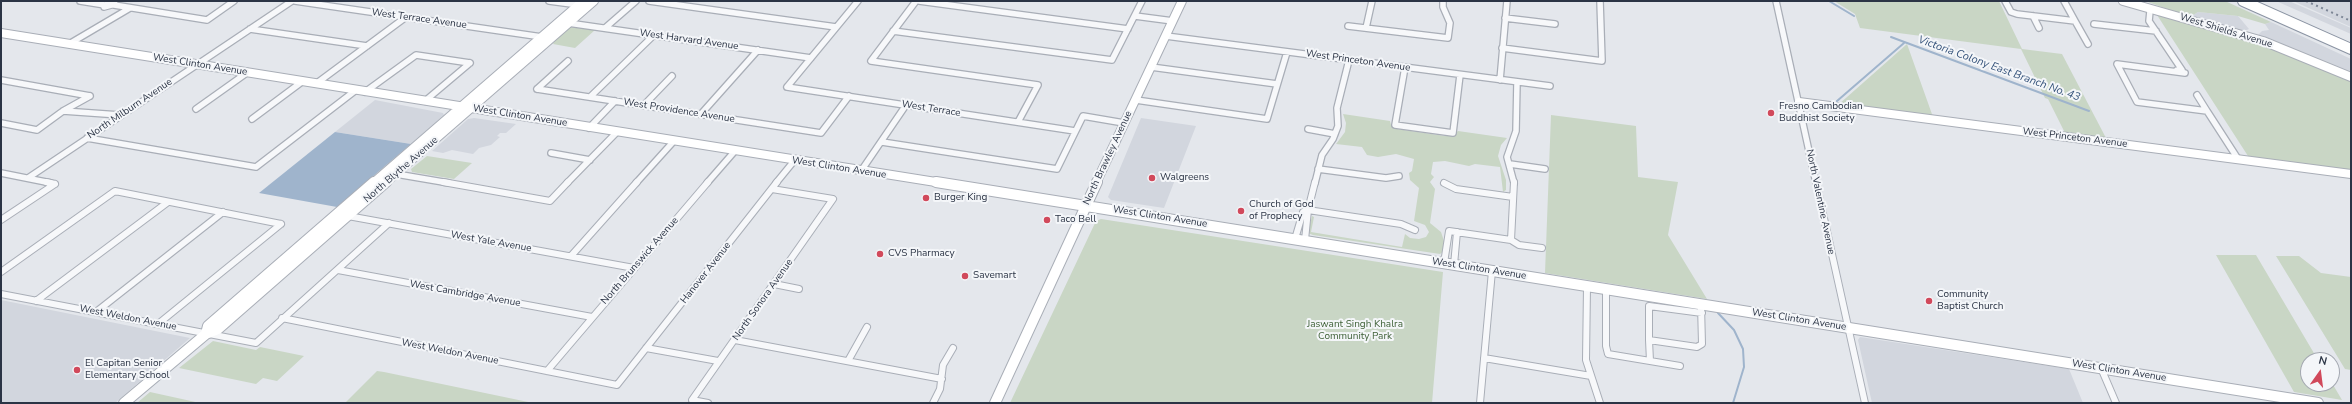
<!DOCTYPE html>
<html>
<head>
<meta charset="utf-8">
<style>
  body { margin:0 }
  #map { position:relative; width:2352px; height:404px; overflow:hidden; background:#e4e7ec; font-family:"Nunito Sans",sans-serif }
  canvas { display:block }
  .frame { position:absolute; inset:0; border:2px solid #2b3445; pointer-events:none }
  .north { position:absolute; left:2300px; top:352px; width:40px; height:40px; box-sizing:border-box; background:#f4f6f9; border:1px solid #a4a8b1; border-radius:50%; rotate:14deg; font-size:11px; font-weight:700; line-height:16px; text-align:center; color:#2b3445 }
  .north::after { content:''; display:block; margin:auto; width:14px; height:18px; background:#d1495b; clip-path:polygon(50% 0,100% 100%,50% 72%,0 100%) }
</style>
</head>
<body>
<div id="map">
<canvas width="2352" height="404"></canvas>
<div class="frame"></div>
<div class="north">N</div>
</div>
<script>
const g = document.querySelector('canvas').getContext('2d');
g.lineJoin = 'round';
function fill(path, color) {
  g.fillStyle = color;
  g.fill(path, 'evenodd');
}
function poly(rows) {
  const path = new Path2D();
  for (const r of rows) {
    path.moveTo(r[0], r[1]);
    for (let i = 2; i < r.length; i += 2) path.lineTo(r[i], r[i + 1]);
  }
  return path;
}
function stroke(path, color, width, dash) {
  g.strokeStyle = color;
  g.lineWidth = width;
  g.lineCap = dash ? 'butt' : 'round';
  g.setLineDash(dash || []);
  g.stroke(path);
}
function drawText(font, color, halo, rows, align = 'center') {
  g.font = font + ' "Nunito Sans",sans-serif';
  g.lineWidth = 4;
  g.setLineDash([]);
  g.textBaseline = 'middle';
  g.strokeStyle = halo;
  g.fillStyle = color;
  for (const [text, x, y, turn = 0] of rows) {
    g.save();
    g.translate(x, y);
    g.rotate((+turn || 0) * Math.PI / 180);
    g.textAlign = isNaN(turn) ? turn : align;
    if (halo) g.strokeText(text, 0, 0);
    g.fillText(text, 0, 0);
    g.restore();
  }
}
const built = poly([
  [2276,1,2289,1,2351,28,2351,34],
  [2293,1,2351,1,2351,27],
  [2198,12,2238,16,2249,29,2242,32,2190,17],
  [2271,22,2351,59,2351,74,2257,36,2262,31,2269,30,2265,24],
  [375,100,443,113,444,115,411,144,335,132],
  [474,118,516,124,506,133,500,133,497,136,500,137,491,145,479,148,473,154,452,150,443,153,432,151,468,119],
  [1141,118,1196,126,1164,208,1111,200,1108,197],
  [1,300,190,338,115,403,1,403],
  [1860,337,2069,369,2083,403,1872,403,1858,340]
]);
const green = poly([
  [1834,1,1999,1,2022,49,2062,54,2106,138,2065,133,2048,99,2045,98,2021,49,1860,28,1855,14],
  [2145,1,2225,1,2271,22,2265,24,2238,16,2198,12,2190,17],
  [2157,15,2257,42,2293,55,2351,81,2351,170,2248,156],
  [569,27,595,30,575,48,553,44,557,37],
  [1907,44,1933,117,1838,105],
  [1343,114,1390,121,1391,125,1397,129,1445,136,1453,136,1458,131,1507,138,1501,145,1498,156,1506,180,1506,190,1503,192,1500,167,1475,164,1469,166,1445,161,1433,162,1431,174,1434,177,1430,182,1435,189,1430,223,1441,232,1444,241,1444,251,1440,254,1313,235,1308,233,1312,216,1314,217,1311,232,1402,247,1405,234,1410,238,1419,239,1426,237,1429,232,1425,225,1414,221,1419,188,1410,180,1409,173,1412,171,1414,159,1396,154,1378,157,1367,155,1362,147,1336,144,1345,132,1346,123],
  [1551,115,1636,126,1638,177,1678,182,1668,235,1707,299,1545,273],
  [427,156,472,163,454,179,412,172,411,169],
  [1101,219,1443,272,1432,403,1010,403,1096,221],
  [2216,255,2256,255,2318,360,2308,360,2308,384,2332,383,2342,400,2294,392],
  [2276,256,2299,256,2321,273,2351,277,2351,370,2345,369],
  [213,341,256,350,260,347,304,356,277,381,263,378,256,384,179,368],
  [377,371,384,372,533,403,345,403],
  [150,392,200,403,137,403]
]);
const water = poly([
  [335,132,411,144,337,207,259,193]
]);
const stream = poly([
  [1829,1,1854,16],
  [1891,37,2089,111],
  [1837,101,1904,43],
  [1718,313,1734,330,1743,349,1744,367,1733,403]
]);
const streetFar1 = poly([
  [80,1,105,5],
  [295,1,542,37],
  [549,1,579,5],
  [649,1,836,27],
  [916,1,871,61,1038,85,1018,122],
  [919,1,1128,29],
  [1776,1,1816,183],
  [2005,1,2011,12,2017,14,2075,21,2064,1],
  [108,3,113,3,115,4,104,7,108,3],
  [114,5,207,20,234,1],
  [2150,11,2149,21,2182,70,2177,70],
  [1135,16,1173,21],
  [2033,16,2039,28],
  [1505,18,1555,24],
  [2075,21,2088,44],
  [568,23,811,58],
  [2094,24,2156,31],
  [1348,26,1448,38,1450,23,1443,7,1443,1],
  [605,28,636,1],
  [1366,28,1372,1],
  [250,29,367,46],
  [893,31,1112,60,1142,1],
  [1166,36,1550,86],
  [69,44,130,8],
  [1502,48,1602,61,1600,1],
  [1151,67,1277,84],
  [1405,67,1395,125,1453,133,1460,75],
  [2185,73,2117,64,2137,102,2207,111,2238,159],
  [1,80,90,96],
  [1500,80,1507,1],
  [317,83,406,17],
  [787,87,1075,131],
  [787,87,858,1],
  [537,89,821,133,849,96],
  [537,89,568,61],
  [365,92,416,55,470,63],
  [2197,95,2207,111],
  [590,97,654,35],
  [1136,100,1267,119,1287,52],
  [425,101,470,63],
  [644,105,672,76],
  [196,109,248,72],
  [63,111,120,115],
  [701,114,758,50],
  [252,119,303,81],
  [1,123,37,130,63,111,90,96],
  [589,128,615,101],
  [1308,129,1335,134],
  [87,138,256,167,356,90],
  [882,142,1057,169,1083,116,1124,123],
  [551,153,590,160],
  [1510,164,1545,169],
  [1318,169,1386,178,1399,176],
  [861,171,906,105],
  [1,173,51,183],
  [396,174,449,183],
  [28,178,292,1],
  [567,183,617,132],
  [636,183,673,142],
  [707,183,734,152],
  [776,183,794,161],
  [1315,183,1322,155,1333,139,1338,126,1337,108,1349,60],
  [1514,183,1507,157,1516,131,1517,82]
]);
const street = poly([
  [46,182,55,184],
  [443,182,550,201,568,182],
  [1816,182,1865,403],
  [1444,183,1456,189,1513,197],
  [348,216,634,268],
  [1,220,55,184],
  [1295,239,1303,212,1308,210,1401,224,1415,230],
  [1305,240,1308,210,1315,182],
  [1511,240,1514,182],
  [571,256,637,182],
  [1444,263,1449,231,1511,240,1519,245,1542,248],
  [1454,265,1457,232],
  [338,270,592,317],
  [1,272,115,191,281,224],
  [774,284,799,289],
  [1587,287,1586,360,1600,403],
  [1606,290,1606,346,1608,354,1650,361],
  [1,294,256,343,389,223],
  [36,301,168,202],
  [96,312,223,212],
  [282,318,617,385,777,182],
  [158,324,281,224],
  [735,340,942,379],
  [1649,340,1649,306,1702,313],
  [646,348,718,361],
  [1484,358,1591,376],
  [848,361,867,327],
  [1680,366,1650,361,1649,340,1697,347,1702,344,1701,305],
  [2101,368,2116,403],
  [547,371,708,182],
  [708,403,692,400,833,199,772,189],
  [933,403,940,389,943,365,953,348],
  [1480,403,1492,271]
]);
const secondaryFar1 = poly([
  [2123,1,2263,41,2351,77],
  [1,33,942,183],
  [1799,102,2351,174],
  [373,183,583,1],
  [385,183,594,1],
  [1096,183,1182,1]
]);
const secondary = poly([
  [936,182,2318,403],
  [206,334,208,326,374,182],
  [124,403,206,334,218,329,386,182],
  [995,403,1097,182]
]);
const highway = poly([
  [2243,1,2351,49]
]);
const rail = poly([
  [2306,1,2351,21]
]);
const markers = [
  [1771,113,4,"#d1495b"],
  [1152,178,4,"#d1495b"],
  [926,198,4,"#d1495b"],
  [1241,211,4,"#d1495b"],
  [1047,220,4,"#d1495b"],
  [880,254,4,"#d1495b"],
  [965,276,4,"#d1495b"],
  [1929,301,4,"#d1495b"],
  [77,370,4,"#d1495b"]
];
const streetNames = [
  ["West Terrace Avenue",419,19,8],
  ["West Shields Avenue",2226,31,17],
  ["West Harvard Avenue",689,40,8],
  ["West Princeton Avenue",1358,61,8],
  ["West Clinton Avenue",200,65,9],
  ["North Milburn Avenue",130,109,-34],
  ["West Terrace",931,109,9],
  ["West Providence Avenue",679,111,9],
  ["West Clinton Avenue",520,116,9],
  ["West Princeton Avenue",2075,138,7],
  ["North Brawley Avenue",1108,158,-65],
  ["West Clinton Avenue",839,168,9],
  ["North Blythe Avenue",401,170,-41],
  ["North Valentine Avenue",1820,202,78],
  ["West Clinton Avenue",1160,217,9],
  ["West Yale Avenue",491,242,10],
  ["North Brunswick Avenue",640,261,-49],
  ["West Clinton Avenue",1479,269,9],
  ["Hanover Avenue",706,273,-52],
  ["West Cambridge Avenue",465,294,10],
  ["North Sonora Avenue",763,300,-55],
  ["West Weldon Avenue",128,318,11],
  ["West Clinton Avenue",1799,320,9],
  ["West Weldon Avenue",450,352,11],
  ["West Clinton Avenue",2119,371,9]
];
const poiNames = [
  ["Fresno Cambodian",1779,107],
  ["Buddhist Society",1779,119],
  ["Walgreens",1160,178],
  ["Burger King",934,198],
  ["Church of God",1249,205],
  ["of Prophecy",1249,217],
  ["Taco Bell",1055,220],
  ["CVS Pharmacy",888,254],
  ["Savemart",973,276],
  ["Community",1937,295],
  ["Baptist Church",1937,307],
  ["El Capitan Senior",85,364],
  ["Elementary School",85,376]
];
const parkNames = [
  ["Jaswant Singh Khalra",1355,325],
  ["Community Park",1355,337]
];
const waterNames = [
  ["Victoria Colony East Branch No. 43",1999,69,20]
];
fill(built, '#d2d6de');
fill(green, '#c9d6c5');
fill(water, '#9fb4cc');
stroke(stream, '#9fb4cc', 2);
stroke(streetFar1, '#a9aeb7', 8);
stroke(street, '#a9aeb7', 8);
stroke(secondaryFar1, '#a9aeb7', 10);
stroke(secondary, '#a9aeb7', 12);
stroke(highway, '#8b94a3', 12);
stroke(streetFar1, '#f7f8fa', 5.5);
stroke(street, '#f7f8fa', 6);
stroke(secondaryFar1, '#fff', 8);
stroke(secondary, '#fff', 10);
stroke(highway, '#fff', 10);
stroke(rail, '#7d8696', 2, [2, 3.5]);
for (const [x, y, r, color] of markers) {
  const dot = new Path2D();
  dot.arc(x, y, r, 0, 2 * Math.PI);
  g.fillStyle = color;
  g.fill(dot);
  stroke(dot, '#f4f6f9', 1.5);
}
drawText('10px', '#2b3445', '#f4f6f9', streetNames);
drawText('10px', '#2b3445', '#f4f6f9', poiNames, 'left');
drawText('10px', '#3f6138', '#f4f6f9', parkNames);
drawText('italic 11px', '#34527a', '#f4f6f9', waterNames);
</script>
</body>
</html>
